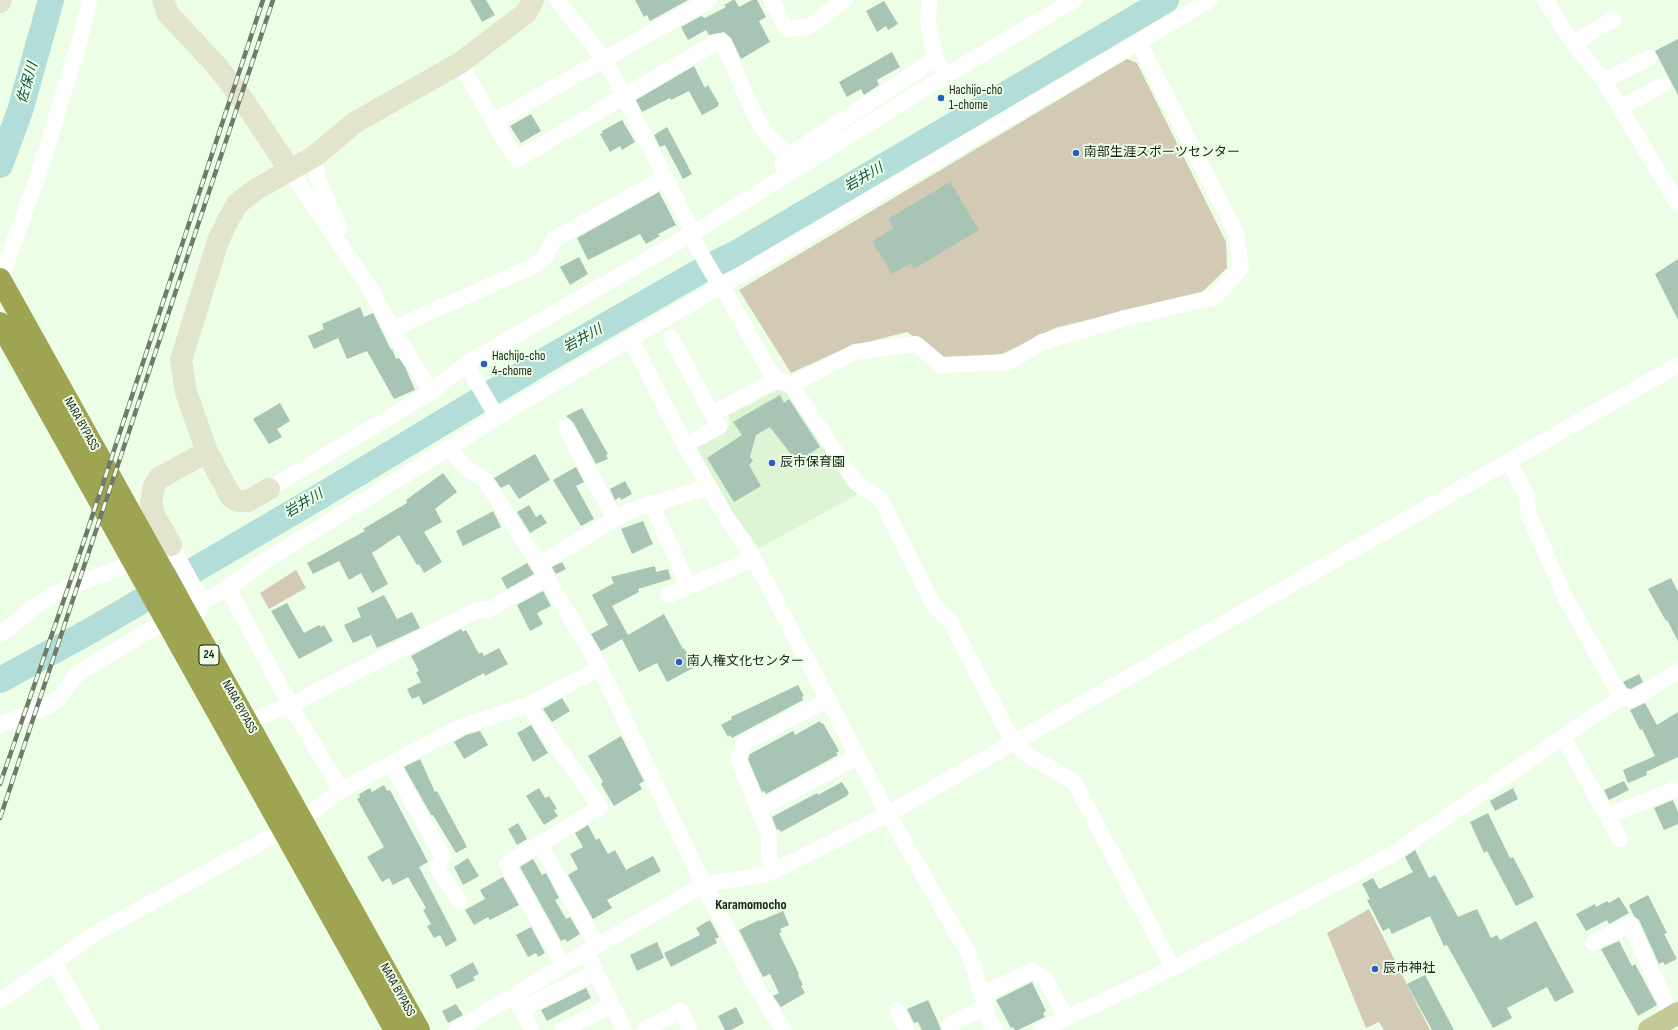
<!DOCTYPE html>
<html>
<head>
<meta charset="utf-8">
<style>
  body { margin:0 }
  canvas { display:block; background:#ecfee5 }
</style>
</head>
<body>
<canvas width="1678" height="1030"></canvas>
<script>
const g = document.querySelector('canvas').getContext('2d');
g.lineJoin = 'round';
function fill(path, color) {
  g.fillStyle = color;
  g.fill(path, 'evenodd');
}
function poly(rows) {
  const path = new Path2D();
  for (const r of rows) {
    path.moveTo(r[0], r[1]);
    for (let i = 2; i < r.length; i += 2) path.lineTo(r[i], r[i + 1]);
  }
  return path;
}
function stroke(path, color, width, dash) {
  g.strokeStyle = color;
  g.lineWidth = width;
  g.lineCap = dash ? 'butt' : 'round';
  g.setLineDash(dash || []);
  g.stroke(path);
}
function drawText(font, color, halo, rows, align = 'center') {
  g.font = font + ' "Sofia Sans Condensed","Noto Sans JP",sans-serif';
  g.lineWidth = 4;
  g.setLineDash([]);
  g.textBaseline = 'middle';
  g.strokeStyle = halo;
  g.fillStyle = color;
  for (const [text, x, y, turn = 0] of rows) {
    g.save();
    g.translate(x, y);
    g.rotate((+turn || 0) * Math.PI / 180);
    g.textAlign = isNaN(turn) ? turn : align;
    if (halo) g.strokeText(text, 0, 0);
    g.fillText(text, 0, 0);
    g.restore();
  }
}
const built = poly([
  [778,390,795,395,862,492,759,548,728,506,697,447,725,432,730,424,729,415]
]);
const green = poly([
  [1127,59,1137,63,1226,242,1227,268,1202,292,1055,328,1002,354,947,359,907,332,848,347,791,373,739,290],
  [296,570,306,588,269,609,260,593],
  [1369,909,1430,1030,1384,1030,1379,1022,1366,1028,1327,933]
]);
const river = poly([
  [0,165,20,111,51,0],
  [0,680,90,631,324,494,551,357,706,268,735,254,1166,0]
]);
const building = poly([
  [470,0,486,0,495,15,482,22],
  [635,0,688,0,650,21,647,15,644,17],
  [733,0,735,0,739,7,752,0,757,0,766,17,759,21,770,42,741,59,731,38,724,32,709,35,706,30,688,40,681,27,701,16,705,18,726,7,724,5],
  [884,1,898,24,888,30,886,26,877,32,866,11],
  [1678,39,1678,95,1655,51],
  [892,52,900,67,877,80,879,85,864,95,861,89,847,97,839,82],
  [694,66,705,88,708,85,719,104,717,107,702,115,689,91,671,100,670,98,642,112,636,100],
  [531,114,541,131,521,143,510,126],
  [622,120,635,142,622,150,620,146,610,152,600,134,603,133,602,131],
  [667,127,692,174,683,179,665,145,660,147,654,135],
  [950,182,979,230,914,269,911,263,892,274,872,241,894,228,888,219],
  [659,192,676,225,658,234,660,236,646,244,640,234,588,260,577,238],
  [579,257,588,274,570,285,560,267],
  [1678,259,1678,320,1655,274],
  [360,307,364,317,373,313,391,350,392,349,396,359,399,358,405,367,415,390,394,399,367,351,347,359,338,338,314,349,308,336,324,329,322,324],
  [780,395,784,403,789,399,820,447,797,462,770,427,756,435,750,457,753,461,749,465,761,486,734,502,707,458,742,435,733,422],
  [280,403,290,421,277,429,282,437,269,444,253,419],
  [582,408,608,454,606,455,608,459,596,464,573,422,566,416],
  [535,454,550,480,519,499,509,484,501,488,494,478],
  [576,467,584,482,576,486,594,519,581,526,553,480],
  [443,473,457,492,435,509,442,522,424,532,442,562,424,573,419,564,417,565,399,535,372,553,388,584,372,593,361,573,349,580,339,561,313,574,307,563,365,531,363,529,407,503,406,500],
  [625,481,632,494,621,500,620,497,615,500,610,489],
  [529,505,536,517,541,514,547,523,530,533,517,512],
  [493,511,501,527,463,546,456,531],
  [643,521,653,544,632,554,621,529],
  [562,562,566,569,556,574,552,567],
  [527,563,534,574,507,589,501,578],
  [655,566,656,572,668,569,671,579,638,589,639,592,612,606,628,635,664,614,683,649,684,648,695,667,667,682,657,663,639,672,622,639,601,651,591,634,608,625,592,595,614,583,611,577],
  [1671,578,1678,592,1678,641,1667,620,1666,621,1648,589],
  [543,591,551,606,537,613,543,624,530,631,517,605],
  [384,595,397,619,412,612,420,628,377,648,371,635,353,643,344,625,361,617,357,608],
  [287,603,304,633,319,625,321,627,324,625,333,641,299,659,271,611],
  [461,629,463,632,466,630,479,654,482,652,484,656,499,648,508,664,485,676,484,673,423,705,419,696,412,699,407,689,421,682,416,672,419,671,411,656],
  [1639,674,1643,682,1631,689,1627,688,1623,682],
  [798,685,804,696,802,697,803,700,732,738,730,735,728,737,721,725,732,719,731,717],
  [562,698,570,711,552,722,543,709],
  [1645,703,1657,725,1678,712,1678,757,1646,772,1647,775,1628,783,1623,770,1655,756,1642,729,1640,730,1630,710],
  [820,721,821,724,823,723,839,751,836,753,838,755,766,794,764,791,762,792,748,759,750,754,793,731,795,735],
  [531,725,548,753,533,762,517,733],
  [480,731,488,745,464,759,454,742,466,735],
  [621,736,644,781,639,784,642,789,614,806,601,784,603,782,588,756],
  [420,759,435,792,437,791,467,847,456,853,433,815,431,815,430,813,404,767],
  [1624,781,1629,790,1609,800,1604,790],
  [842,782,849,793,847,796,781,832,779,829,777,830,772,817,817,793,818,795],
  [384,785,387,791,389,790,391,792,428,862,419,867,457,940,446,947,440,935,434,938,427,926,431,924,423,910,426,908,408,877,393,885,389,878,382,882,367,857,384,847,357,799,360,797,359,794,370,788,372,792],
  [539,788,545,798,549,796,557,809,554,810,558,816,544,825,526,796],
  [1513,788,1518,799,1495,811,1490,801],
  [1673,800,1678,812,1678,824,1664,830,1654,808],
  [1488,813,1510,858,1513,857,1534,897,1516,906,1487,851,1484,853,1470,822],
  [518,823,527,839,517,845,508,829],
  [588,825,596,840,599,838,608,854,615,850,626,870,653,856,661,871,607,900,612,908,593,919,568,875,578,869,570,854,583,847,575,833],
  [1415,850,1429,878,1435,875,1458,917,1477,909,1491,938,1497,935,1500,940,1536,921,1574,992,1555,1002,1547,987,1507,1008,1512,1018,1493,1028,1447,945,1444,946,1430,916,1392,934,1389,928,1383,931,1367,900,1370,899,1362,884,1373,878,1379,889,1413,872,1405,857],
  [468,858,479,876,463,885,454,867],
  [533,859,542,875,546,873,559,898,555,900,566,919,570,917,580,934,567,942,565,939,561,941,520,867],
  [503,877,519,905,490,920,488,917,474,925,465,910,485,899,480,890],
  [1648,895,1667,933,1664,934,1677,959,1665,965,1663,962,1659,964,1639,920,1634,916,1629,905],
  [1619,897,1629,913,1609,924,1607,920,1586,931,1576,914,1595,904,1596,907,1607,901,1609,903],
  [783,911,789,925,780,929,782,932,779,933,799,974,798,975,803,985,801,986,805,993,781,1007,773,996,779,993,770,974,763,977,739,930,759,920,760,921],
  [710,920,719,937,715,939,717,943,671,967,664,953,700,935,696,928],
  [531,927,545,953,538,957,536,953,528,957,516,935],
  [1619,941,1632,966,1635,964,1657,1005,1638,1016,1601,949],
  [657,942,664,958,637,971,630,955],
  [473,962,479,974,473,977,475,980,457,989,450,975],
  [1425,975,1454,1030,1432,1030,1407,984],
  [1032,982,1046,1011,1043,1013,1045,1017,1018,1030,1015,1030,1013,1027,1011,1028,996,1000],
  [586,988,591,998,547,1021,541,1010],
  [928,1000,938,1022,941,1030,922,1030,918,1022,914,1023,907,1009],
  [456,1004,463,1015,448,1023,442,1011],
  [736,1007,744,1023,731,1030,725,1030,718,1016]
]);
const street = poly([
  [557,0,605,60,693,232],
  [771,0,787,29,808,27,845,0],
  [930,0,928,19,935,59,941,67],
  [1545,0,1573,43,1604,81,1678,204],
  [1573,43,1614,19],
  [460,63,516,160,716,42,723,42,755,116,769,137,788,156],
  [1604,81,1649,58],
  [1620,108,1663,85],
  [493,122,709,0],
  [315,156,317,176,339,228],
  [782,164,788,156,935,59],
  [290,170,371,290,392,329,431,392],
  [690,235,717,281,721,285,775,380,791,385,856,483,880,498,933,604,950,621,1013,742,1031,757,1074,782,1173,968],
  [0,281,41,167,82,33,90,0],
  [392,329,536,265,545,257,553,240,664,178],
  [671,337,712,414],
  [631,340,685,445,725,515,754,559,888,814,970,956,991,1025,995,1030],
  [466,364,497,417],
  [791,385,855,352,916,344,941,365,1009,362,1042,342,1125,318,1215,297,1241,268,1236,233,1139,43],
  [565,427,615,519],
  [685,445,719,427,712,414,775,380],
  [449,448,466,468,484,479,539,564,600,668,704,885,759,992,784,1030],
  [1509,461,1527,496,1529,515,1564,595,1621,697],
  [269,489,431,392,466,364,690,235,947,75,1074,0],
  [651,503,685,578],
  [539,564,629,511,709,487],
  [228,588,290,705,341,790],
  [668,595,754,559],
  [0,635,30,610,55,594,93,578,151,557,171,545,202,602,199,611],
  [528,705,600,807,507,864,563,965],
  [247,722,290,705,479,609,485,611,547,578],
  [0,725,50,705,60,697,78,673,152,629,228,588,263,562,449,448,497,417,1210,0],
  [1563,737,1620,839],
  [392,765,443,857,437,868,459,901],
  [758,809,858,757],
  [1607,816,1678,788],
  [540,844,597,946],
  [770,873,769,836,738,759,744,743,827,700],
  [1593,943,1630,924,1672,1016],
  [586,952,624,1030],
  [54,963,92,1030],
  [991,990,1032,971,1045,978,1066,1018],
  [0,1001,96,933,300,821,341,790,460,727,528,705,600,668],
  [517,1001,532,1030],
  [521,1009,596,972],
  [897,1010,907,1030],
  [456,1030,586,952,704,885,770,873,888,814,1678,365],
  [563,1030,612,1005],
  [644,1030,681,1011,690,1030],
  [951,1030,949,1025,986,1006],
  [1041,1030,1173,968,1393,854,1621,697,1633,699,1678,671]
]);
const secondary = poly([
  [163,0,168,14,216,65,241,97,290,170,255,190,237,204,228,220,218,241,181,360,186,392,207,452,231,497,238,501,248,501,269,489],
  [0,2,1,0],
  [290,170,315,156,354,123,460,63,526,13,533,0],
  [171,545,154,515,151,503,154,486,159,478,207,452]
]);
const primary = poly([
  [1649,1030,1678,1013]
]);
const highway = poly([
  [0,279,419,1030],
  [0,323,395,1030]
]);
const rail = poly([
  [0,784,78,559,263,0],
  [0,818,273,0]
]);
const markers = [
  [941,98,4,"#2b5ac9"],
  [1076,153,4,"#2b5ac9"],
  [484,364,4,"#2b5ac9"],
  [772,463,4,"#2b5ac9"],
  [679,662,4,"#2b5ac9"],
  [1375,969,4,"#2b5ac9"]
];
const shields = [
  [209,655,20]
];
const shieldNames = [
  ["24",209,655]
];
const poiNames = [
  ["Hachijo-cho",949,91],
  ["1-chome",949,106],
  ["南部生涯スポーツセンター",1084,153],
  ["Hachijo-cho",492,357],
  ["4-chome",492,372],
  ["辰市保育園",780,463],
  ["南人権文化センター",687,662],
  ["辰市神社",1383,969]
];
const streetNames = [
  ["NARA BYPASS",81,424,61],
  ["NARA BYPASS",239,707,61],
  ["NARA BYPASS",397,990,61]
];
const waterNames = [
  ["佐保川",28,83,-74],
  ["岩井川",864,178,-30],
  ["岩井川",583,339,-29],
  ["岩井川",304,504,-31]
];
const neighbourhoodNames = [
  ["Karamomocho",751,905]
];
fill(built, '#ddf4d5');
fill(green, '#d3cab5');
stroke(river, '#b2ddd8', 26);
fill(building, '#a8c4b5');
stroke(street, '#fff', 16);
stroke(secondary, '#e2e4cb', 22);
stroke(primary, '#c5c897', 22);
stroke(highway, '#9ea452', 22);
stroke(rail, '#6f7a6b', 4.5);
stroke(rail, '#ecfee5', 3, [9]);
for (const [x, y, r, color] of markers) {
  const dot = new Path2D();
  dot.arc(x, y, r, 0, 2 * Math.PI);
  g.fillStyle = color;
  g.fill(dot);
  stroke(dot, '#ecfee5', 1.5);
}
for (const [x, y, w] of shields) {
  const box = new Path2D();
  box.roundRect(x - w / 2, y - 10, w, 20, 3);
  g.fillStyle = '#ecfee5';
  g.fill(box);
  stroke(box, '#1b2119', 1);
}
drawText('bold 12px', '#1b2119', null, shieldNames);
drawText('13px', '#1b2119', '#ecfee5', poiNames, 'left');
drawText('13px', '#1b2119', '#ecfee5', streetNames);
drawText('italic 14px', '#16514d', '#ecfee5', waterNames);
drawText('bold 14px', '#1b2119', '#ecfee5', neighbourhoodNames);
</script>
</body>
</html>
